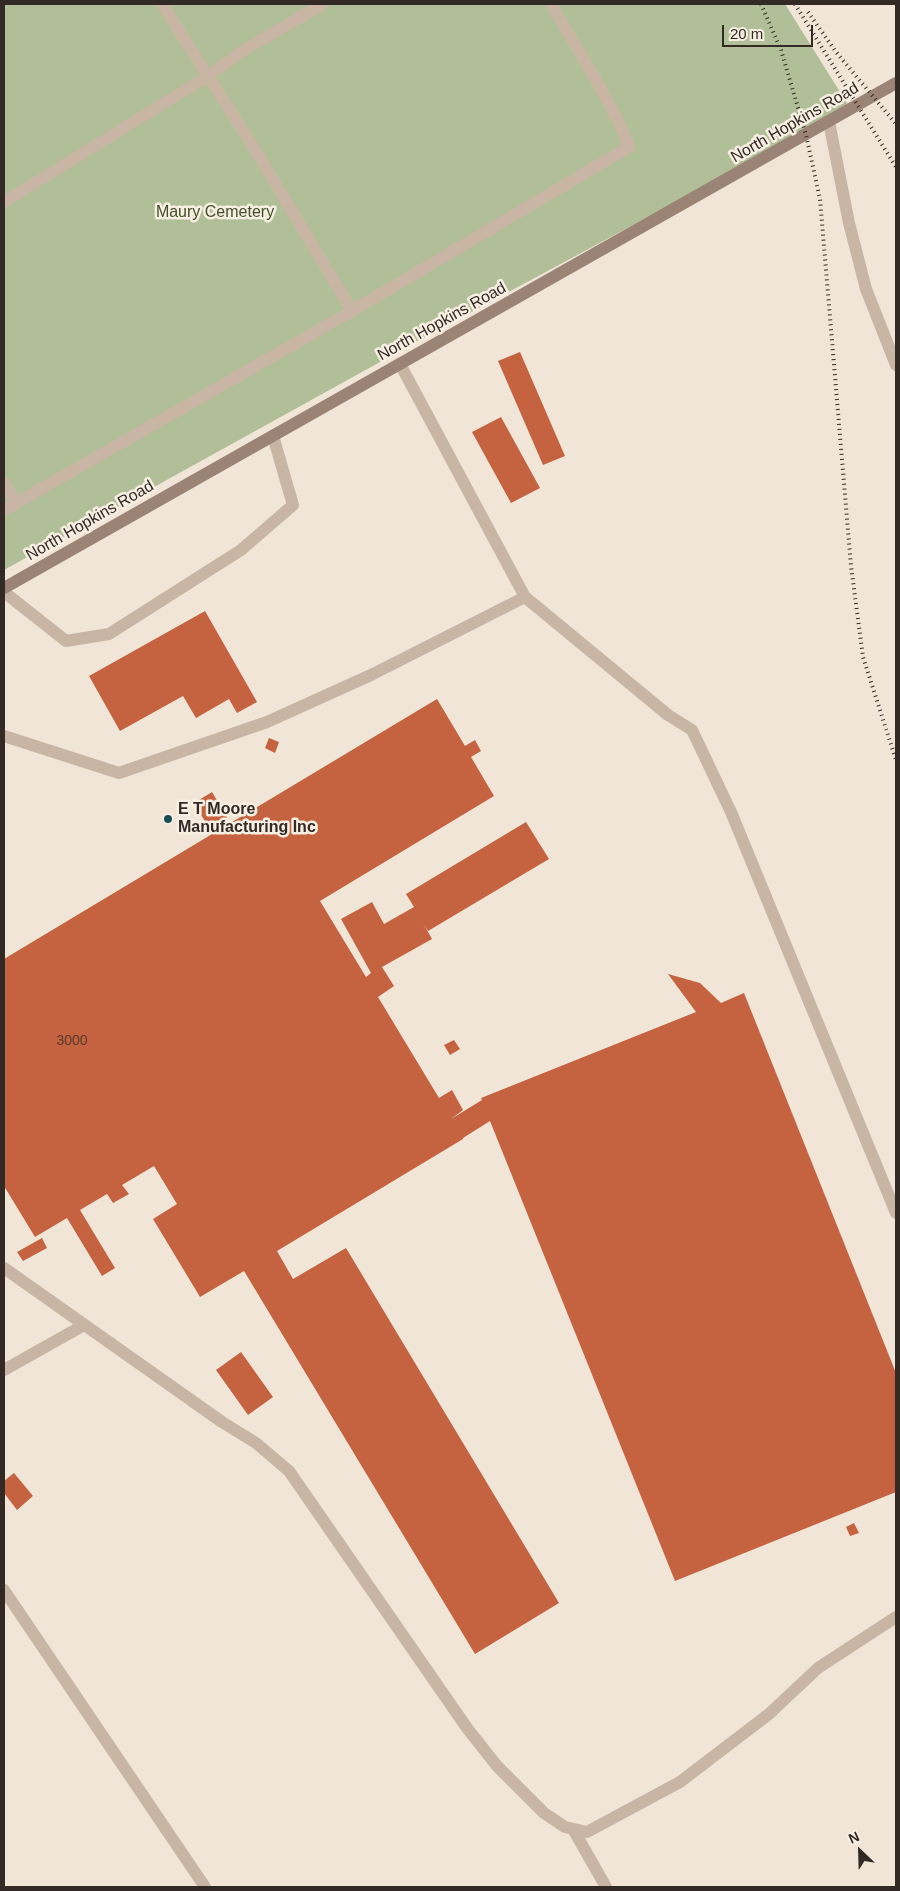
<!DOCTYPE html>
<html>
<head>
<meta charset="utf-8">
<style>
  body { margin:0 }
  #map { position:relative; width:900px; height:1891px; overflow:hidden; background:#f0e5d7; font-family:Helvetica,sans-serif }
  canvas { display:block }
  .frame { position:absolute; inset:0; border:5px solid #332a25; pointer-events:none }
  .north { position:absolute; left:835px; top:1826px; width:50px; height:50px; -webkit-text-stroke:4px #f8efe3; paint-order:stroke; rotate:336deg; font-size:14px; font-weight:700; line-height:20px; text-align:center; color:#332a25 }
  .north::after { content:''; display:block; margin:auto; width:18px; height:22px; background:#332a25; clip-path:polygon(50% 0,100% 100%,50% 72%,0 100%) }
  .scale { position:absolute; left:722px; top:25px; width:91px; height:22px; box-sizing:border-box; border:2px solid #332a25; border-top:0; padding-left:6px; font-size:15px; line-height:18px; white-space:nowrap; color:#332a25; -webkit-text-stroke:4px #f8efe3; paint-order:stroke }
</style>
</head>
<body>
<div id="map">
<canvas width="900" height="1891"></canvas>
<div class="frame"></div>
<div class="north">N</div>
<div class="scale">20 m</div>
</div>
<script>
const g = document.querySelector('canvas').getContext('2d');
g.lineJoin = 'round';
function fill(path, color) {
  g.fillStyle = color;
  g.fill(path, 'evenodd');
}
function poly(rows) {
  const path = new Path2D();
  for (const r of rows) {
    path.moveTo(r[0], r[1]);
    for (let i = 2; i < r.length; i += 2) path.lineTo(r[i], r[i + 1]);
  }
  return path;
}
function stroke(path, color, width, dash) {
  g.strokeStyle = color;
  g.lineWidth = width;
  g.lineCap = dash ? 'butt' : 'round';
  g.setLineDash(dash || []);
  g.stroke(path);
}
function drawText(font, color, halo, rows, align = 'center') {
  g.font = font + ' Helvetica,sans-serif';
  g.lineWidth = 5;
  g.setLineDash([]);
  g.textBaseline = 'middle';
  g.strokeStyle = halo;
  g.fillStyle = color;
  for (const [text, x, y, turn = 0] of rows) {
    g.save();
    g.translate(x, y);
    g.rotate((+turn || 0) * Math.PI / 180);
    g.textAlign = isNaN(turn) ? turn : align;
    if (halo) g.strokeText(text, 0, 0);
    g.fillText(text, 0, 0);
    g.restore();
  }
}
const green = poly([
  [4,4,785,4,850,108,427,336,4,570]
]);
const building = poly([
  [520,352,565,456,543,465,498,361],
  [501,417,540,488,511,503,472,432],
  [205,611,257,702,237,713,229,699,196,718,183,696,120,731,89,676],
  [437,699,465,746,475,740,481,751,471,757,494,796,320,901,366,977,371,973,341,919,372,902,384,924,414,907,406,894,526,822,549,859,428,931,423,923,432,939,382,967,394,986,378,997,439,1098,452,1090,463,1110,451,1119,482,1100,481,1098,696,1012,668,974,700,983,721,1003,744,993,896,1373,896,1492,675,1581,490,1121,463,1138,463,1139,277,1251,293,1279,346,1248,559,1603,475,1654,244,1271,200,1297,153,1219,177,1204,154,1166,122,1185,129,1194,113,1203,107,1194,80,1210,115,1268,102,1276,67,1218,35,1237,4,1186,4,959],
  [269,738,279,742,275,753,265,748],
  [212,792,227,817,209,828,194,803],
  [454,1040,460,1049,450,1055,444,1045],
  [42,1238,47,1248,23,1261,17,1252],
  [241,1352,273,1397,248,1415,216,1370],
  [14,1473,33,1496,17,1510,4,1493,4,1481],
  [854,1523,859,1533,850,1536,846,1527]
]);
const service = poly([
  [162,4,256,151,352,311],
  [829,122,849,223,866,289,896,365],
  [4,202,208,76,244,50,323,4],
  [4,483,16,503],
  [4,510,352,311,629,147,623,130,596,80,551,4],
  [4,592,66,641,109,634,241,550,293,505,273,436],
  [525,597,668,715,692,730,731,812,896,1213],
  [4,736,119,773,267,722,371,675,525,597,400,364],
  [4,1268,222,1422,256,1443,289,1471,467,1728,497,1766,544,1813,565,1827,587,1832,680,1782,769,1714,818,1668,896,1617],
  [4,1370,84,1325],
  [4,1590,205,1887],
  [573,1829,606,1887]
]);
const secondary = poly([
  [4,588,896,83]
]);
const rail = poly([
  [761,4,781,50,806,135,820,199,851,566,863,657,896,760],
  [795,4,896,167],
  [808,12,836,52,896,124]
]);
const markers = [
  [168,819,5,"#1c4f54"]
];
const numberNames = [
  ["3000",72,1041]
];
const streetNames = [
  ["North Hopkins Road",795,123,-30],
  ["North Hopkins Road",442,322,-29],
  ["North Hopkins Road",90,521,-30]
];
const parkNames = [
  ["Maury Cemetery",215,213]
];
const poiNames = [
  ["E T Moore",178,810],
  ["Manufacturing Inc",178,828]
];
fill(green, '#b1bf98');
fill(building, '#c56340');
stroke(service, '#c8b5a3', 12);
stroke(secondary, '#9b8475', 12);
stroke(rail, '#332a25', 4, [1, 4]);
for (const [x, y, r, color] of markers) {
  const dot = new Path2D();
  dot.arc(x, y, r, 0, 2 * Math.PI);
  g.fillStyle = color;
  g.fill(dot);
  stroke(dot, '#f8efe3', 2);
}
drawText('14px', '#58382c', null, numberNames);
drawText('16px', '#332a25', '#f8efe3', streetNames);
drawText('16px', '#425129', '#f8efe3', parkNames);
drawText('bold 16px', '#332a25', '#f8efe3', poiNames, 'left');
</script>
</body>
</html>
